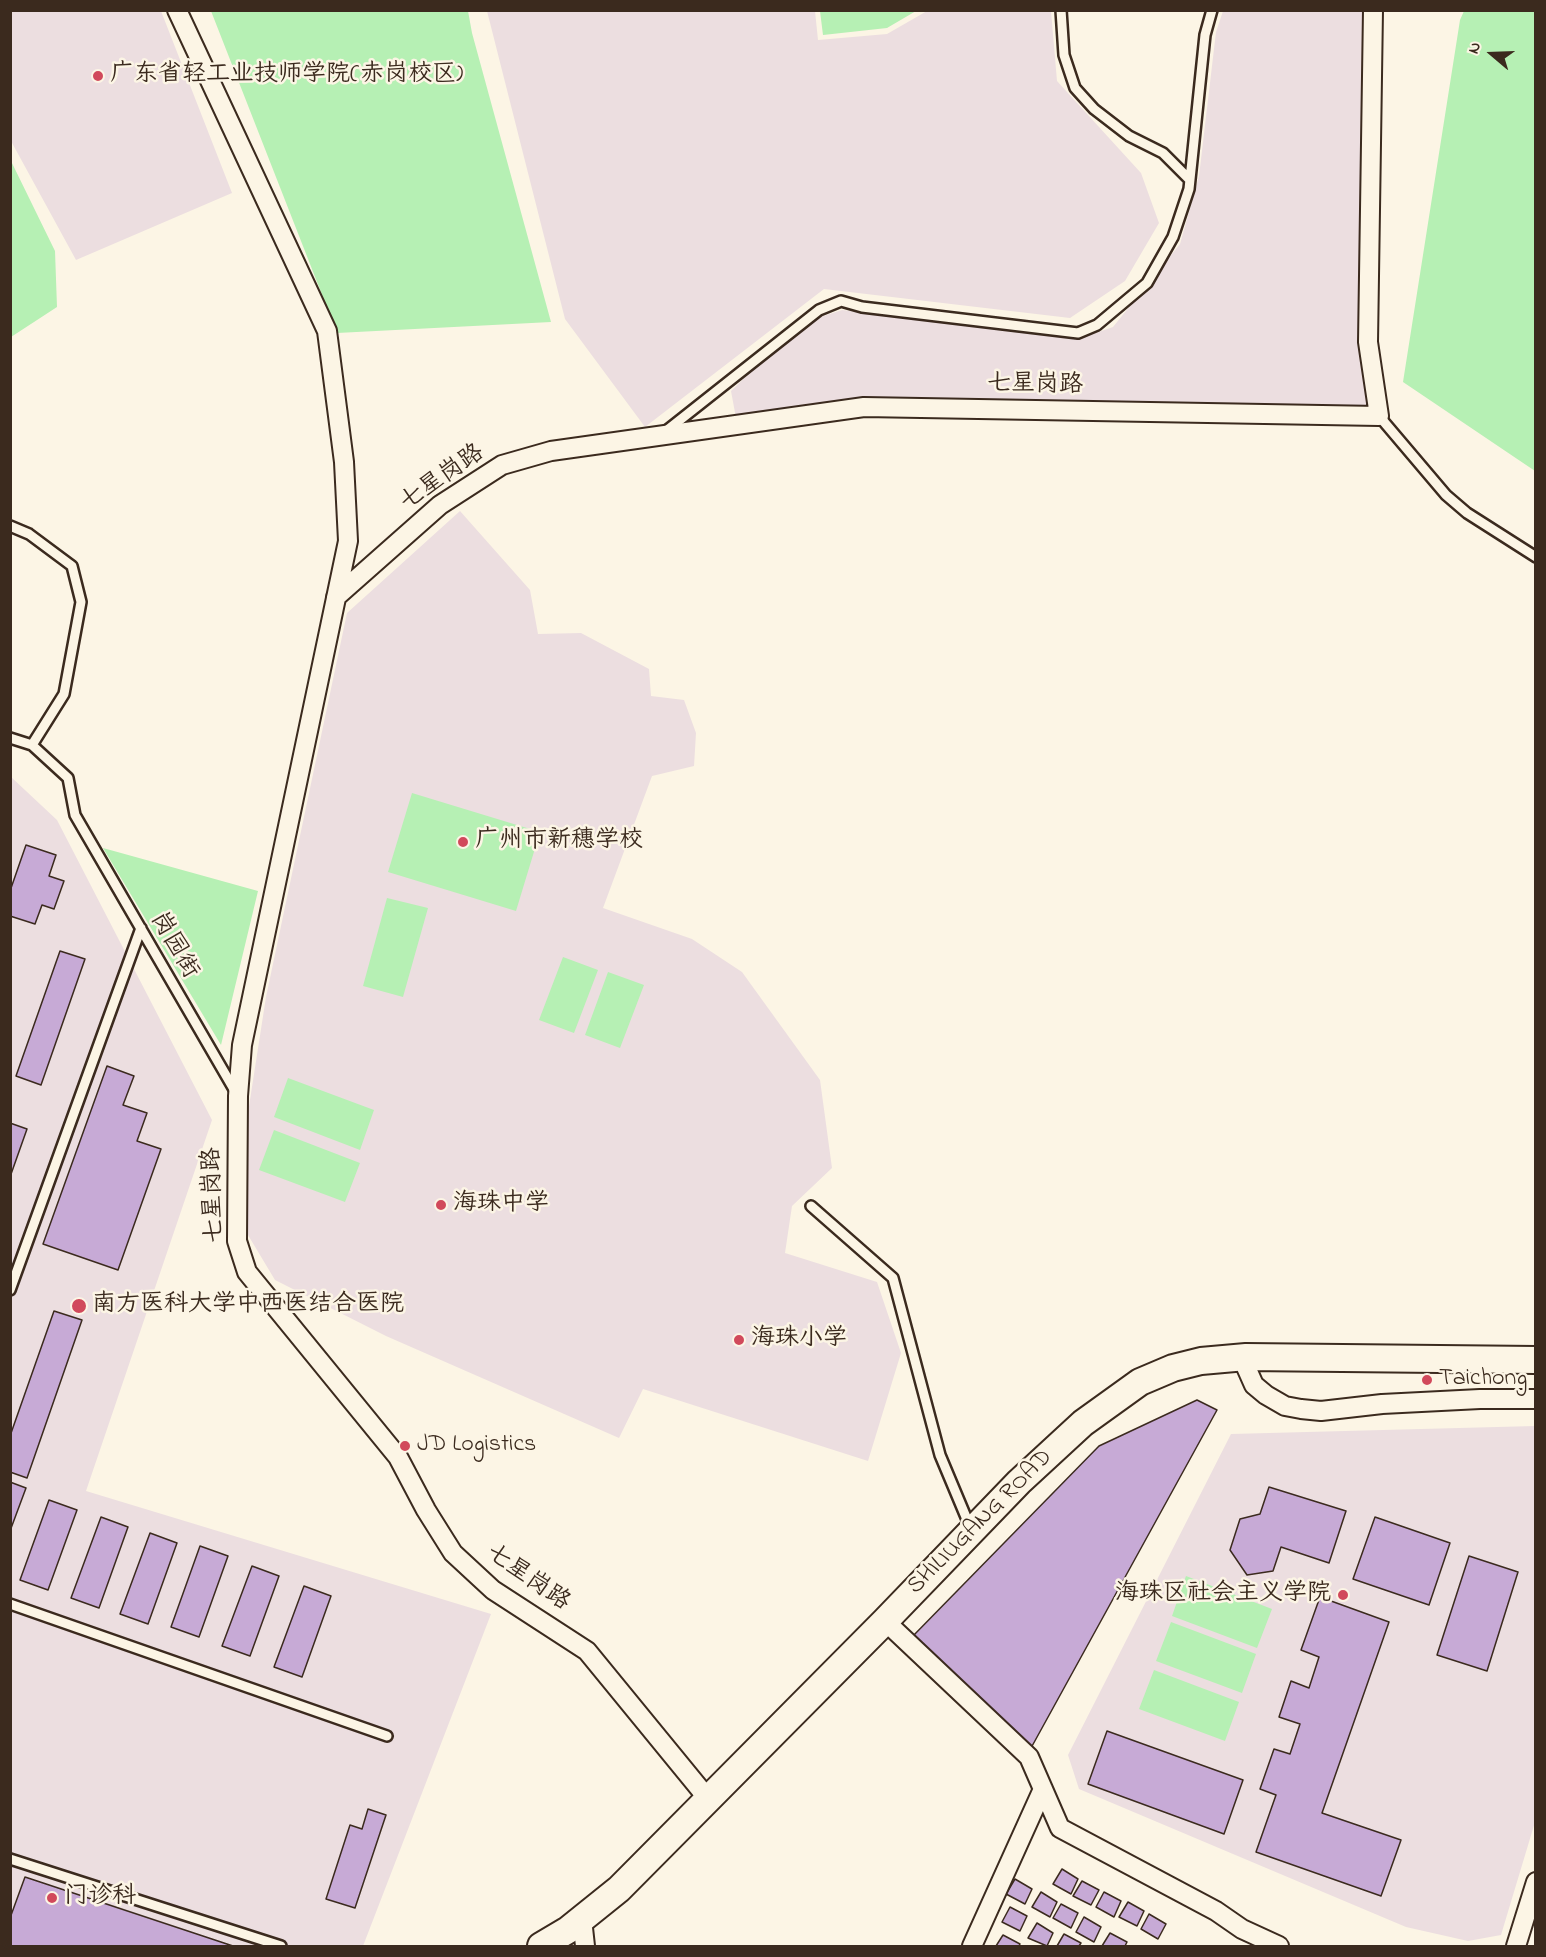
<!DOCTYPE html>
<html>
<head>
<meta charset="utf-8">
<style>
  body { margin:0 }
  #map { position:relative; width:1546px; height:1957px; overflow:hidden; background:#fcf5e5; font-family:"Indie Flower",sans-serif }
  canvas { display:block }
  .frame { position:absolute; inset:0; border:12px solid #3b2a1e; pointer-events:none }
  .north { position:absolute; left:1462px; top:24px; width:60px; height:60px; -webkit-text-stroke:4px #fcf5e5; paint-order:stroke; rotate:289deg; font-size:16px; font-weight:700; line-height:24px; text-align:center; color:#3b2a1e }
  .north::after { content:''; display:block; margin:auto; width:21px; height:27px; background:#3b2a1e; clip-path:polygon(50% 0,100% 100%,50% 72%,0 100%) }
</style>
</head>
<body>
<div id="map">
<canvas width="1546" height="1957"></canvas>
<div class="frame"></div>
<div class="north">N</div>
</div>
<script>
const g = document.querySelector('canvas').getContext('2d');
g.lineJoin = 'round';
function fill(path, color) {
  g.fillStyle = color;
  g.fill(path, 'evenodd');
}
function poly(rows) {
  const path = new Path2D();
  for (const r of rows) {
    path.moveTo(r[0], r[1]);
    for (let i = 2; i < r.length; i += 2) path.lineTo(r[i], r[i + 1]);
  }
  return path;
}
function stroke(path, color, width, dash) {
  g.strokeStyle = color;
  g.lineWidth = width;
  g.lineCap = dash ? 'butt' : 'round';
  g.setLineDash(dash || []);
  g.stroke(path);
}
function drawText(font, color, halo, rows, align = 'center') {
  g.font = font + ' "Indie Flower","LXGW WenKai TC",sans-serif';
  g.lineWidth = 5;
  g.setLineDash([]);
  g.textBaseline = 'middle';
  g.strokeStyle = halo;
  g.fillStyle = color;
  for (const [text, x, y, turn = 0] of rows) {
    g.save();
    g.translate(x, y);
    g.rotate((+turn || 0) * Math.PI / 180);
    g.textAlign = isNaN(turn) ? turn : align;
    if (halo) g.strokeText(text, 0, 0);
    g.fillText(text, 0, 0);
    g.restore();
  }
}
const built = poly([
  [10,11,161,11,232,193,76,260,11,141],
  [487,11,815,11,818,40,887,34,927,11,1051,11,1057,81,1141,173,1159,223,1125,281,1070,318,824,289,645,427,565,319],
  [1223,11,1366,11,1372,411,1077,404,736,418,731,391,763,360,814,319,842,310,1081,338,1113,327,1180,244,1199,176,1216,32],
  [460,511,530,590,538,634,581,633,649,669,651,696,684,700,696,733,694,766,652,776,603,908,692,939,742,972,820,1080,832,1168,792,1206,785,1253,877,1282,901,1353,868,1461,643,1389,619,1438,386,1336,275,1280,248,1235,247,1119,266,997,347,613],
  [10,776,57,820,212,1120,86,1491,491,1614,363,1946,11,1946],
  [1535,1426,1535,1822,1501,1935,1468,1941,1406,1927,1079,1789,1068,1755,1231,1434]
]);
const green = poly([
  [211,11,468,11,472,33,551,322,337,333],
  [820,11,820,10,916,11,887,28,823,35],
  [1464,11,1535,11,1535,471,1403,382,1460,20],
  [10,159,55,251,57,307,11,337],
  [412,793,540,832,516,911,388,872],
  [103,848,258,891,221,1045],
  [387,898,428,908,403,997,363,986],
  [563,957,598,970,574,1033,539,1020],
  [608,972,644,985,620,1048,585,1035],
  [288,1078,374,1110,360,1150,274,1117],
  [274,1130,360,1163,345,1202,259,1170],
  [1186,1576,1272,1609,1257,1648,1172,1616],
  [1171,1622,1256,1654,1242,1693,1156,1661],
  [1154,1670,1239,1702,1225,1741,1139,1709]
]);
const building = poly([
  [26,845,56,855,49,876,64,881,54,909,42,905,35,924,10,916,10,891,26,845],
  [60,951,85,959,41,1085,16,1076,60,951],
  [107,1066,134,1076,123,1105,147,1113,137,1141,161,1149,118,1270,43,1244,107,1066],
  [10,1123,27,1129,10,1177,10,1123],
  [54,1311,82,1320,27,1478,10,1472,10,1436,54,1311],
  [1197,1400,1217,1410,1031,1748,911,1638,1099,1446,1197,1400],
  [10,1482,26,1488,10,1531,10,1482],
  [1269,1487,1346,1511,1329,1563,1281,1547,1273,1571,1247,1575,1230,1550,1240,1519,1260,1514,1269,1487],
  [49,1500,77,1510,48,1590,20,1580,49,1500],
  [101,1517,128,1527,99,1608,71,1598,101,1517],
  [1375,1517,1450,1543,1429,1605,1353,1579,1375,1517],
  [150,1533,177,1543,148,1624,120,1614,150,1533],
  [200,1546,228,1556,199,1637,171,1627,200,1546],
  [1469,1556,1518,1572,1487,1671,1437,1655,1469,1556],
  [252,1566,279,1576,250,1656,222,1646,252,1566],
  [304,1586,331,1596,302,1677,274,1667,304,1586],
  [1320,1597,1389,1622,1322,1813,1401,1840,1381,1896,1256,1852,1276,1795,1260,1789,1274,1749,1290,1754,1300,1724,1279,1717,1291,1681,1309,1688,1319,1657,1301,1650,1320,1597],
  [1107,1731,1243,1780,1224,1834,1088,1784,1107,1731],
  [368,1809,386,1815,355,1908,326,1899,350,1825,362,1829,368,1809],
  [1062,1869,1078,1879,1071,1894,1053,1884,1062,1869],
  [25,1877,233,1946,10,1946,10,1918,25,1877],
  [1015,1879,1032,1889,1025,1904,1006,1894,1015,1879],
  [1082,1881,1099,1890,1091,1905,1073,1896,1082,1881],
  [1041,1892,1057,1902,1050,1917,1032,1907,1041,1892],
  [1104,1892,1121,1901,1114,1917,1096,1907,1104,1892],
  [1128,1902,1144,1911,1137,1926,1119,1917,1128,1902],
  [1061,1904,1078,1913,1071,1928,1053,1918,1061,1904],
  [1010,1907,1027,1916,1020,1931,1002,1922,1010,1907],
  [1149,1914,1166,1924,1158,1939,1141,1929,1149,1914],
  [1084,1917,1101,1927,1094,1942,1076,1932,1084,1917],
  [1037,1923,1053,1933,1047,1946,1028,1938,1037,1923],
  [1110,1933,1127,1942,1125,1946,1102,1946,1110,1933],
  [1064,1934,1081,1943,1079,1946,1057,1946,1064,1934],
  [1003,1935,1020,1944,1019,1946,996,1946,1003,1935]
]);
const lane = poly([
  [1061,10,1064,55,1075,88,1094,109,1129,136,1163,153,1190,180],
  [1379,416,1446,495,1467,513,1536,557],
  [666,431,819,310,841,301,862,307,1078,333,1097,325,1147,283,1173,237,1189,189,1205,35,1212,10],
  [10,526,29,534,72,566,81,602,64,694,32,745],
  [10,738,32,745,68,778,75,815,235,1091],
  [811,1206,893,1278,940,1455,971,1529],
  [10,1290,141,928],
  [10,1604,387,1736],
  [10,1859,281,1946]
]);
const street = poly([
  [177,10,327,331,344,462,348,541,242,1045,238,1096,237,1241,247,1272,398,1457,426,1510,453,1553,493,1590,587,1651,709,1800],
  [336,597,440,505,502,465,551,451,864,407,1379,416,1368,342,1373,10],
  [1246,1357,1246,1367,1254,1385,1266,1395,1285,1406,1301,1409,1321,1411,1382,1404,1480,1399,1536,1399],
  [885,1621,1029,1757,1060,1828,1216,1911,1242,1929,1279,1946],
  [582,1919,585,1946],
  [972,1946,1043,1789],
  [1516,1946,1536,1882]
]);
const secondary = poly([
  [541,1946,568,1930,619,1889,885,1621,1019,1482,1083,1423,1140,1382,1173,1368,1201,1361,1246,1357,1536,1360]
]);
const markers = [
  [98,76,6,"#d1495b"],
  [463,842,6,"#d1495b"],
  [441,1205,6,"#d1495b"],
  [79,1306,8,"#d1495b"],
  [739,1340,6,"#d1495b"],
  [1427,1380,6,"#d1495b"],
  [405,1446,6,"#d1495b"],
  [1343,1595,6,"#d1495b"],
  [52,1898,6,"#d1495b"]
];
const poiNames = [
  ["广东省轻工业技师学院(赤岗校区)",110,76],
  ["广州市新穗学校",475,842],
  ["海珠中学",453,1205],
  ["南方医科大学中西医结合医院",92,1306],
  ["海珠小学",751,1340],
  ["Taichong",1439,1380],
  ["JD Logistics",417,1446],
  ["海珠区社会主义学院",1331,1595,"right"],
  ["门诊科",64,1898]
];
const streetNames = [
  ["七星岗路",1035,386,1],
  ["七星岗路",443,479,-35],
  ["岗园街",173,946,60],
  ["七星岗路",215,1195,-92],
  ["SHILIUGANG ROAD",981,1523,-45],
  ["七星岗路",527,1579,35]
];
fill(built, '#ecdee0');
fill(green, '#b6f0b4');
fill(building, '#c7aad6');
stroke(building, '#3b2a1e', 1.5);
stroke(lane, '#3b2a1e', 14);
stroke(street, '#3b2a1e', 22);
stroke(secondary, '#3b2a1e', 30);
stroke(lane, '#fcf5e5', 9);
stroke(street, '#fcf5e5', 18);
stroke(secondary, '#fcf5e5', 26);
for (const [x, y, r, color] of markers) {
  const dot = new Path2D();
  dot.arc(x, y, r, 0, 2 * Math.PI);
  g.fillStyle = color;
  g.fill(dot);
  stroke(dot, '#fcf5e5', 2);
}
drawText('24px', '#3b2a1e', '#fcf5e5', poiNames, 'left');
drawText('24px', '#3b2a1e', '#fcf5e5', streetNames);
</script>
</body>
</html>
